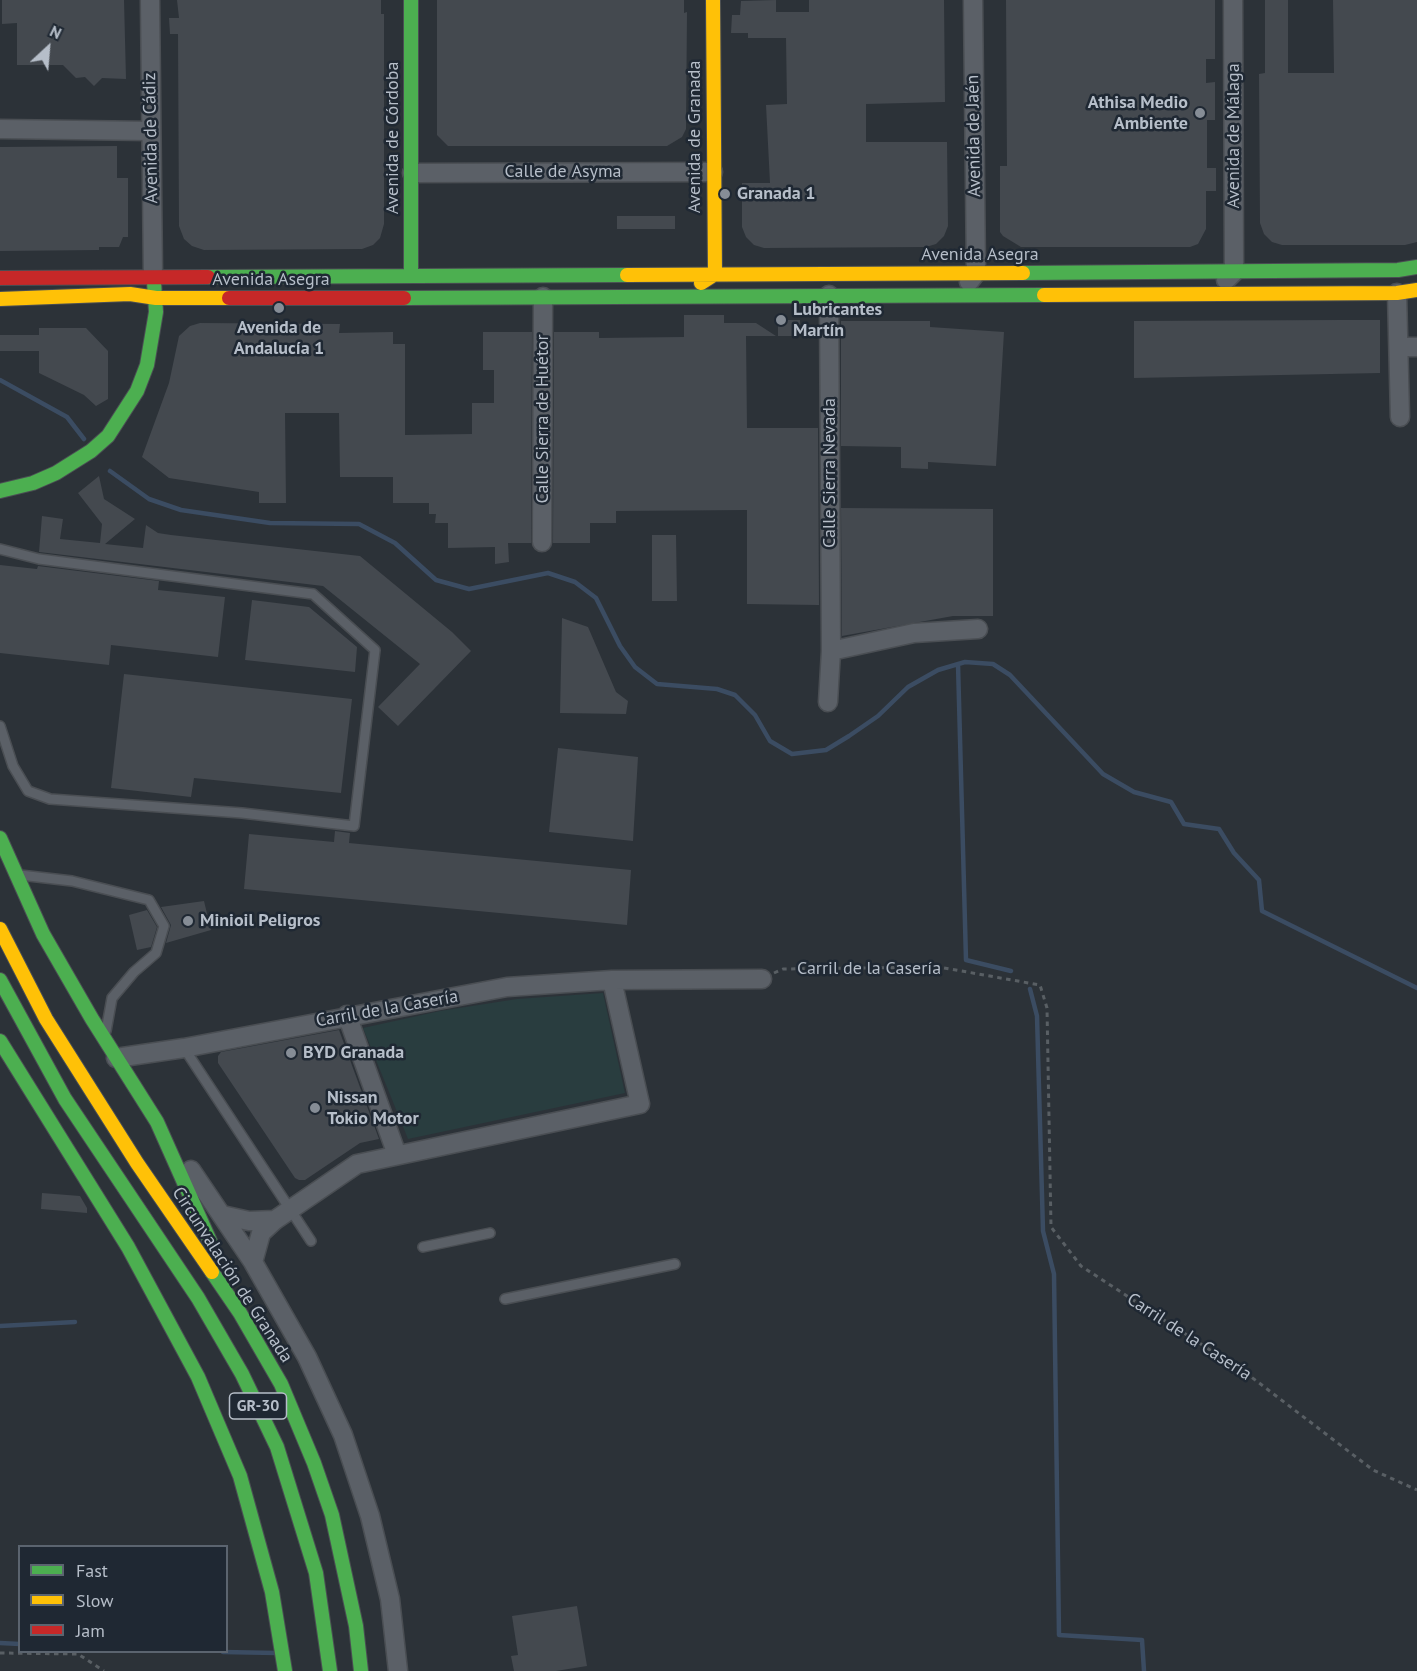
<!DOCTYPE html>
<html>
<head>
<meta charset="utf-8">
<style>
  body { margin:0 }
  #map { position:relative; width:1417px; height:1671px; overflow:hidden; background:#2c3238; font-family:"PT Sans",sans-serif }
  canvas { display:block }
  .legend { position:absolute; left:18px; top:1545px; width:210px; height:108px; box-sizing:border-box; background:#1f2833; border:2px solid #5b646f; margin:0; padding:8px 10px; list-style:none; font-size:18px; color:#b6bec9 }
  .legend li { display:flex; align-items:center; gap:12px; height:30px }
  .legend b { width:30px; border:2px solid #5b646f }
  .north { position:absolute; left:18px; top:18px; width:60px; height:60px; -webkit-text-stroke:4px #1f2833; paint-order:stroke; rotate:26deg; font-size:16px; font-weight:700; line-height:24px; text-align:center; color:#b6bec9 }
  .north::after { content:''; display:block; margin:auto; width:21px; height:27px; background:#b6bec9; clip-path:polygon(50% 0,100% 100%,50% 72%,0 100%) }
</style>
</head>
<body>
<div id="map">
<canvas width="1417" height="1671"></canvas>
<ul class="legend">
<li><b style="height:8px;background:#4caf50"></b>Fast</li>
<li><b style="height:8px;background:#ffc107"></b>Slow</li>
<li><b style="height:8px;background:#c62828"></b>Jam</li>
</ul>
<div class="north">N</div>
</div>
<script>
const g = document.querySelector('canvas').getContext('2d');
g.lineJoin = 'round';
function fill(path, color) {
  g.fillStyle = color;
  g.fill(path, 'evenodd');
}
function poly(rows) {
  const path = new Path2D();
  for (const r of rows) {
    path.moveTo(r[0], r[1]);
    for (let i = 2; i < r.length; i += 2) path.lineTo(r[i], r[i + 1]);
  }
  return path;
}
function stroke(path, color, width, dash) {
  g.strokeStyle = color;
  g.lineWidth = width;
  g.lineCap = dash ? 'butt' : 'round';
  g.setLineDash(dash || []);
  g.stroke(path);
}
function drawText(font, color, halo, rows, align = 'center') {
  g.font = font + ' "PT Sans",sans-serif';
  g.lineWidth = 5;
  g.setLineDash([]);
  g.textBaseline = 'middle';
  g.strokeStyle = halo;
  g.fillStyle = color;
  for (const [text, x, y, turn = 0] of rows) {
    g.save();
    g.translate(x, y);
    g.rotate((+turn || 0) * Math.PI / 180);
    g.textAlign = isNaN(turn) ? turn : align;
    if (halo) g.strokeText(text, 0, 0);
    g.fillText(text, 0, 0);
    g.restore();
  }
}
const green = poly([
  [603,993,625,1093,408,1139,363,1028,440,1011,517,999]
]);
const stream = poly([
  [0,380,67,417,84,439],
  [110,471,149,499,181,510,270,523,359,524,395,543,436,580,469,589,548,573,575,582,596,598,620,646,635,667,657,684,717,689,735,695,755,715,770,741,792,754,826,750,849,736,878,716,908,687,938,670,965,662,993,664,1010,675,1103,774,1134,792,1171,802,1184,824,1219,829,1234,853,1259,880,1262,911,1417,988],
  [958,664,966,960,1011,971],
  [1030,989,1037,1016,1043,1231,1054,1274,1059,1635,1142,1640,1144,1671],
  [0,1326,75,1322],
  [0,1643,20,1644],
  [223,1652,276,1653]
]);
const building = poly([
  [2,0,124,0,126,79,102,78,94,86,85,77,76,78,63,65,17,65,17,23,2,24],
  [177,0,381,0,381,14,384,14,384,224,380,238,373,245,362,249,204,250,192,246,184,239,179,226,178,34,170,34,169,18,179,18],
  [437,0,684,0,684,13,687,12,686,129,682,137,667,146,448,146,437,135],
  [776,0,776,12,809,12,809,0,944,0,945,102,866,104,866,142,947,142,948,226,944,236,936,244,926,247,764,248,754,245,746,237,742,227,742,183,770,183,766,105,787,104,786,38,748,38,748,33,731,33,732,15,740,15,741,1],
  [1006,0,1215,0,1215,59,1206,59,1206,83,1215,82,1215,120,1207,120,1207,168,1216,168,1216,191,1206,191,1206,229,1198,244,1190,247,1021,247,1003,236,1000,232,1000,166,1007,166],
  [1265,0,1288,0,1288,73,1334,73,1333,0,1417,0,1417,242,1405,245,1282,245,1272,242,1264,234,1260,223,1259,74,1265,73],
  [117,146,117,178,128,178,128,237,123,237,119,247,99,247,99,250,0,251,0,147],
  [617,216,675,216,675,229,617,229],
  [684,315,724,315,724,323,756,323,776,336,746,336,747,428,818,428,819,605,747,604,747,510,616,511,616,523,590,523,590,543,553,543,554,332,599,332,599,338,684,337],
  [778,320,800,320,801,336,778,336],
  [1338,320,1380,320,1380,373,1134,378,1134,321],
  [841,321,930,321,930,327,1004,332,996,466,928,462,928,469,901,468,901,447,841,446],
  [200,323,340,324,339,333,393,332,393,344,405,344,405,435,472,434,472,403,494,403,494,370,483,370,483,332,532,332,531,543,508,543,509,562,495,564,495,547,448,548,448,523,435,523,436,514,429,514,429,503,393,503,393,477,340,477,339,413,285,413,286,503,259,503,259,492,169,478,142,457,169,383,179,336,190,326],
  [39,328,86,328,108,351,108,399,96,406,84,395,39,373,39,351,0,351,0,335,39,335],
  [99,476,104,499,135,519,105,544,143,548,146,525,158,533,171,535,360,556,452,632,471,651,398,726,378,707,420,664,323,586,39,552,42,516,63,519,60,539,100,543,102,524,78,493],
  [841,508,993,509,993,616,953,616,842,636],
  [652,535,676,535,677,601,652,601],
  [0,565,37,569,38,566,159,581,158,590,225,597,218,657,111,645,109,665,0,653],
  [252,600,309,607,357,647,355,672,245,660],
  [562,618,588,627,616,692,628,701,626,714,560,713],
  [124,674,352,699,341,793,194,778,191,797,111,788],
  [558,748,638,757,633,841,549,832],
  [335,831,350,833,349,843,631,870,627,925,244,889,249,834,334,842],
  [204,901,211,930,166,943,171,925,161,907],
  [147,910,157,927,151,947,137,950,129,915],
  [339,1030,379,1139,360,1143,305,1180,299,1180,295,1178,218,1063,218,1056,221,1052],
  [42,1193,80,1196,87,1208,87,1213,41,1209],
  [577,1606,587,1666,556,1671,514,1671,511,1656,518,1655,512,1616]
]);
const path = poly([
  [774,973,783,969,939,967,1040,985,1047,1008,1051,1227,1081,1266,1250,1376,1373,1470,1417,1490],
  [0,1653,78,1654,104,1671]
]);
const lane = poly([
  [0,549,39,559,313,594,375,650,354,826,242,813,50,799,28,791,13,766,0,726],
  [20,875,72,881,149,900,164,926,156,953,134,972,112,998,106,1031],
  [184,1048,311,1241],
  [423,1247,490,1233],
  [505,1299,675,1264]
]);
const street = poly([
  [150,0,153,276],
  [0,129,151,131],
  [412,173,713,172],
  [1226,280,1234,272,1233,0],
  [969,282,976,273,973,0],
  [1397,293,1400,417],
  [1399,347,1417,347],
  [542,542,543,297],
  [831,651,914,633,978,629],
  [828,702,831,651,829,295],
  [347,1015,397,1155],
  [116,1058,184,1048,507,987,612,980,762,979],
  [191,1170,253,1262,307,1357,343,1435,370,1516,390,1599,398,1671],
  [222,1215,249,1221,275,1220],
  [253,1262,261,1233,275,1220,357,1164,640,1104,612,980]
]);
const fast = poly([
  [411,0,411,276],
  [1023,273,1398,270,1417,267],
  [208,277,627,275],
  [404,298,1044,295],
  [0,491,33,483,56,473,91,451,108,436,137,391,147,365,156,312,154,282],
  [0,838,43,934,92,1019,157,1122],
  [0,980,65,1099,198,1298,242,1374,277,1447,316,1573,330,1671],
  [0,1041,128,1247,198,1377,240,1476,272,1592,285,1671],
  [157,1122,210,1241],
  [212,1272,240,1313,281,1384,314,1463,332,1515,356,1626,361,1671]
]);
const slow = poly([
  [627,275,1023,273],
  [701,283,715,274,713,0],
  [1044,295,1397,293,1417,290],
  [0,299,130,294,156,298,229,298],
  [0,929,46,1019,137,1163,212,1272]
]);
const jam = poly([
  [0,278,208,277],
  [229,298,404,298]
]);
const markers = [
  [1200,113,6,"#868d96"],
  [725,194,6,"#868d96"],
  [279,308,6,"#868d96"],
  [781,320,6,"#868d96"],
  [188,921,6,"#868d96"],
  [291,1053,6,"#868d96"],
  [315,1108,6,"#868d96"]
];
const shields = [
  [258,1406,57]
];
const shieldNames = [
  ["GR-30",258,1406]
];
const poiNames = [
  ["Athisa Medio",1188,103,"right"],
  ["Ambiente",1188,124,"right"],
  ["Granada 1",737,194],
  ["Lubricantes",793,310],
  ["Martín",793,331],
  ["Avenida de",279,328,"center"],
  ["Andalucía 1",279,349,"center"],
  ["Minioil Peligros",200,921],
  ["BYD Granada",303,1053],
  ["Nissan",327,1098],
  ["Tokio Motor",327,1119]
];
const streetNames = [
  ["Avenida de Jaén",974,136,-91],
  ["Avenida de Málaga",1234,136,-90],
  ["Avenida de Granada",695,137,-90],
  ["Avenida de Cádiz",151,138,-91],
  ["Avenida de Córdoba",393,138,-90],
  ["Calle de Asyma",563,172],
  ["Avenida Asegra",980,255],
  ["Avenida Asegra",271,280],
  ["Calle Sierra de Huétor",543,419,-90],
  ["Calle Sierra Nevada",830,473,-90],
  ["Carril de la Casería",869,969],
  ["Carril de la Casería",387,1009,-10],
  ["Circunvalación de Granada",232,1275,57],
  ["Carril de la Casería",1189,1337,33]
];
fill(green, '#293d3f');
stroke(stream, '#3b4c62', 4.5);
fill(building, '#44494f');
stroke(lane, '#4a4e53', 12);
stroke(street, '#4a4e53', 21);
stroke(fast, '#4a4e53', 16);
stroke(slow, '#4a4e53', 16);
stroke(jam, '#4a4e53', 16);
stroke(path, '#595f64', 3, [4.5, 4.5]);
stroke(lane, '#5b6067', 9);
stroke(street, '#5b6067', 18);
stroke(fast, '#4caf50', 14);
stroke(slow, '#ffc107', 14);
stroke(jam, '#c62828', 14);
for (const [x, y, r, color] of markers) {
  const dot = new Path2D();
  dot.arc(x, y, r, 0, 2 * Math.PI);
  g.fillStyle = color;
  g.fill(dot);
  stroke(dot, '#1f2833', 2);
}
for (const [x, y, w] of shields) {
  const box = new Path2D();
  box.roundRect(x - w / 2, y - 13, w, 26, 4.5);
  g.fillStyle = '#1f2833';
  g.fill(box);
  stroke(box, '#b6bec9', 1.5);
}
drawText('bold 16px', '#b6bec9', null, shieldNames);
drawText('bold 18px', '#b6bec9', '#1f2833', poiNames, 'left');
drawText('18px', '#b6bec9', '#1f2833', streetNames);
</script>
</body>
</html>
